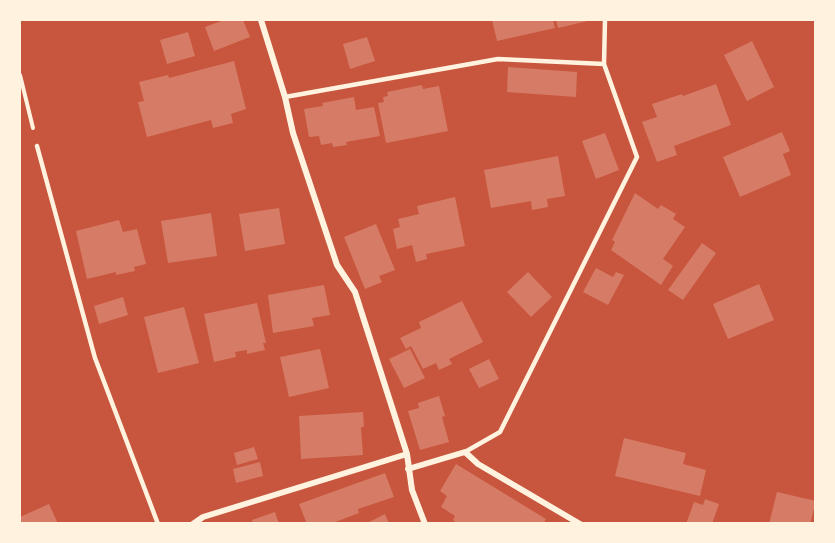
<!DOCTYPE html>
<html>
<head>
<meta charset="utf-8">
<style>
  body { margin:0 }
  #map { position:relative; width:835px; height:543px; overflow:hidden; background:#c8553d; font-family:"Open Sans",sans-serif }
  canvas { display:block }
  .frame { position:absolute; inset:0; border:21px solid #fff3e0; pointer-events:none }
</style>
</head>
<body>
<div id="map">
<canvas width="835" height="543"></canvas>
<div class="frame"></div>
</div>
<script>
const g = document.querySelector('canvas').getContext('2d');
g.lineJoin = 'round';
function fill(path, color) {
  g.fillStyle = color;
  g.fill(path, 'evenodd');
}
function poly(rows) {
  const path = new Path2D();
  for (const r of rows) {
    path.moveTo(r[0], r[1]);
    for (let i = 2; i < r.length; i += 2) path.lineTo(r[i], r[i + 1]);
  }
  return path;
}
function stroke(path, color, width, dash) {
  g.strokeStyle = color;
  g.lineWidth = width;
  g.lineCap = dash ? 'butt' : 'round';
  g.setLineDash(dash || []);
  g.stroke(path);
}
const building = poly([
  [224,20,243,20,250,37,214,51,205,27],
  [492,20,553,20,555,28,497,41],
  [556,20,592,20,558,28],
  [188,32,195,56,167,64,160,40],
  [367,37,375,61,350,69,343,44],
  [752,41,774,87,747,101,724,55],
  [234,61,246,109,231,114,233,123,213,128,211,120,147,137,138,102,144,101,139,82,168,75,169,78],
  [508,67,577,72,576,97,507,92],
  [716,84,731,125,674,146,677,155,657,162,642,122,657,117,652,104,682,94,683,96],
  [422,85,423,89,439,86,448,131,386,143,378,103,384,102,383,97,388,96,387,92],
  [354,97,356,110,374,107,380,136,346,142,347,145,333,147,332,143,321,145,319,136,309,137,304,109,323,106,322,103],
  [782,132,790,151,783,154,791,175,740,197,723,157],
  [605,133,619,170,596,179,582,141],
  [558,156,565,196,547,199,548,207,532,210,531,201,491,208,484,170],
  [635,193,658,209,661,205,676,214,673,219,685,227,663,259,673,266,661,285,611,250,615,242,612,240],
  [455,197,465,246,426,254,427,259,416,262,412,245,397,249,393,229,400,227,398,219,419,214,417,206],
  [279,208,285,244,245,251,239,214],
  [211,213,217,256,168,263,161,221],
  [119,220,123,232,137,229,146,264,134,267,135,271,116,275,116,272,87,279,76,231],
  [376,224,395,270,379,276,382,282,365,289,344,237],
  [702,243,716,253,683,300,668,290],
  [596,268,613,277,616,272,624,275,608,305,583,292],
  [528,272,552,297,531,317,507,292],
  [759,284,774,320,728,339,713,304],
  [324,285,330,315,312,318,314,326,273,333,268,295],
  [123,297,128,315,99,324,94,306],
  [462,301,483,342,449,359,452,364,439,370,436,363,423,369,411,346,406,349,400,338,421,328,419,322],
  [257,303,266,343,263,343,265,350,247,354,247,350,235,352,236,357,214,362,204,314],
  [184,307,199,363,158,373,144,317],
  [320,349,329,388,289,397,280,357],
  [410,349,425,378,404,388,389,359],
  [489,359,499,379,479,388,469,369],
  [439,396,445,416,442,417,449,442,420,450,408,411,419,408,418,403],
  [363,412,364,427,361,427,363,455,301,459,299,416],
  [624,438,686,453,683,464,706,470,700,496,615,476],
  [254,447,258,459,237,465,234,453],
  [260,462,263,476,236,483,233,469],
  [456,464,546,519,543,524,458,524,453,520,455,516,441,507,447,496,440,491],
  [385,473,394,497,358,509,359,513,330,524,307,524,299,504],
  [777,492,816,501,810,524,769,524],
  [705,499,719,504,712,524,686,524,694,502,703,505],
  [49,504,58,524,20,524,20,517],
  [275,512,279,524,253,524,252,520],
  [385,514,389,524,365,524]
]);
const path = poly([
  [20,75,33,128]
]);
const service = poly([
  [285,97,498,59,604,64],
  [37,146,95,358,158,524],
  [465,452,500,432,637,157,604,64,605,20]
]);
const minor = poly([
  [261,20,285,97,293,133,337,265,355,292,407,454,412,490,425,524],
  [408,469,465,452,478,464,580,524],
  [193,524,203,517,407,454]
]);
fill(building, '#d67c66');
stroke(path, '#fff3e0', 4);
stroke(service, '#fff3e0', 4.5);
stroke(minor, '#fff3e0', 6);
</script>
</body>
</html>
